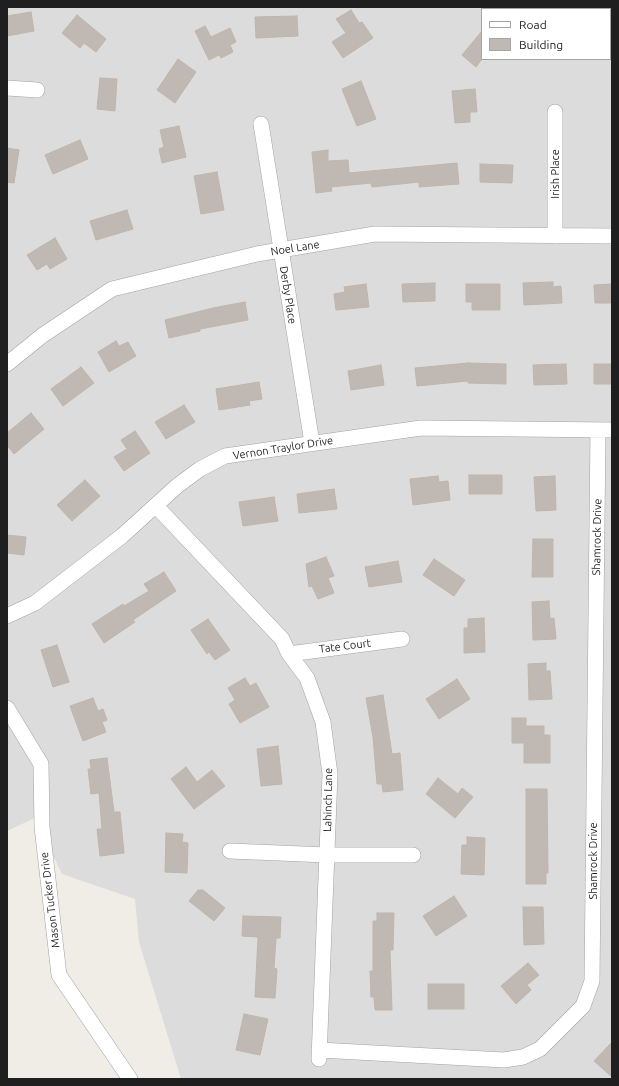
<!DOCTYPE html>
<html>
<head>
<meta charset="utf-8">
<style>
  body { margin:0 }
  #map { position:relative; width:619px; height:1086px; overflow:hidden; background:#efede6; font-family:Ubuntu,sans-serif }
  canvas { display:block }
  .frame { position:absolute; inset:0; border:8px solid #1f1f1f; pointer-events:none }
  .legend { position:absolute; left:481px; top:8px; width:130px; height:52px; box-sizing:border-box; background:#fff; border:1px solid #a5a5a5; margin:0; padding:5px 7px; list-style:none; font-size:12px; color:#1f1f1f }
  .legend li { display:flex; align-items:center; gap:8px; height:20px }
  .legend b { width:20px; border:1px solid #a5a5a5 }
</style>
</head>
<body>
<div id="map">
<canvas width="619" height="1086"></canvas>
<div class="frame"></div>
<ul class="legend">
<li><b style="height:5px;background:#fff"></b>Road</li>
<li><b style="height:11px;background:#c0b9b3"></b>Building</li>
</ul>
</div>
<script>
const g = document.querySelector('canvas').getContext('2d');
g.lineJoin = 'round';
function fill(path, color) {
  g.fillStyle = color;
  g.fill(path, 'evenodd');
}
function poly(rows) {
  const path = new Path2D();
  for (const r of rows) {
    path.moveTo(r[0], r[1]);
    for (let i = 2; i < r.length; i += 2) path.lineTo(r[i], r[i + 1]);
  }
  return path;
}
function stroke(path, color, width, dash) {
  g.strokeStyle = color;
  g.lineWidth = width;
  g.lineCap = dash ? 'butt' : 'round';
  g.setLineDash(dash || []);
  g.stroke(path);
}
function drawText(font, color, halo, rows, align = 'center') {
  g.font = font + ' Ubuntu,sans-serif';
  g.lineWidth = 3.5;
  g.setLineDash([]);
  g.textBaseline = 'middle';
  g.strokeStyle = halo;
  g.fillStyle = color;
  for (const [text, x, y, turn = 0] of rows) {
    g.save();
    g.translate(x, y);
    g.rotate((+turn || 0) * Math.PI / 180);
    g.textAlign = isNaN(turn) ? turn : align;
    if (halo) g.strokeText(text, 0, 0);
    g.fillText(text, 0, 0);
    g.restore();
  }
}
const residential = poly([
  [7,7,612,7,612,1079,181,1079,139,942,135,899,62,874,35,818,7,831],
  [482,9,610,9,610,59,482,59]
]);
const building = poly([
  [351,10,359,23,362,22,373,38,343,58,332,42,346,33,336,19,351,10],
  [31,12,34,31,7,36,7,16,31,12],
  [77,15,106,39,96,52,84,43,80,48,62,33,77,15],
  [297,16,298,36,256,38,255,17,297,16],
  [205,26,211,37,230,28,236,42,230,45,233,52,221,58,219,55,209,60,195,31,205,26],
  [482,31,482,59,476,67,462,55,482,31],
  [178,59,196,72,175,103,157,90,178,59],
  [100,78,117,79,115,111,97,109,100,78],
  [361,81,376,119,357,126,342,89,361,81],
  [475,89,477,112,470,112,470,122,455,123,452,91,475,89],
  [179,126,186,157,162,163,159,149,164,147,160,130,179,126],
  [80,140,88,159,53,174,45,155,80,140],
  [7,148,19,150,14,183,7,182,7,148],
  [328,150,328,161,348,160,349,173,457,163,459,184,419,187,419,182,372,187,371,183,331,187,332,191,316,193,312,152,328,150],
  [480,164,513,165,512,183,480,182,480,164],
  [217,172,224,210,201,214,194,176,217,172],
  [127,210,133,229,96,240,90,221,127,210],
  [55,238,67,259,50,269,47,264,37,270,27,255,55,238],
  [553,282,553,287,561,286,562,303,524,305,523,283,553,282],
  [435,283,435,301,403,302,402,284,435,283],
  [366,284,369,307,336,310,334,294,345,292,344,287,366,284],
  [466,284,500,284,500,310,472,310,472,302,466,302,466,284],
  [612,284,612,303,595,303,594,285,612,284],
  [245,302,248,320,200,329,200,331,169,338,165,320,213,308,245,302],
  [116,341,119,346,128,342,136,356,109,372,98,352,116,341],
  [468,363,506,364,506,384,468,383,468,381,417,386,415,368,468,363],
  [566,364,567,384,534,385,533,365,566,364],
  [594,364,612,364,612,384,594,384,594,364],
  [381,365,384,385,351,390,348,371,381,365],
  [81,367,94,383,63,406,51,389,81,367],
  [259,382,262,399,249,401,250,405,219,410,216,389,259,382],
  [184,405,195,422,166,439,155,422,184,405],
  [31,413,44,429,14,454,7,445,7,433,31,413],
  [135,431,150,453,124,471,114,457,127,449,121,440,135,431],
  [469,475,502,475,502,494,469,494,469,475],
  [438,476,439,482,448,481,450,500,413,505,410,479,438,476],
  [555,476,556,510,536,511,534,477,555,476],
  [85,480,100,496,72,521,57,505,85,480],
  [334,489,337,509,299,513,297,494,334,489],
  [274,497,278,521,243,526,239,502,274,497],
  [7,535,26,537,24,555,7,553,7,535],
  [533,539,553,539,553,577,532,577,533,539],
  [326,557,334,576,328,578,334,593,318,599,312,586,309,587,306,564,326,557],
  [434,559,465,580,454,596,423,575,434,559],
  [398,561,402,582,369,587,365,567,398,561],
  [164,572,176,591,133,620,135,622,104,643,92,624,123,604,124,606,149,591,144,584,164,572],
  [549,601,550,619,554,618,556,639,533,640,532,602,549,601],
  [484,618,485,652,464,653,464,628,468,628,468,619,484,618],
  [208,619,230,650,215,660,209,652,207,654,191,630,208,619],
  [57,645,69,682,53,687,41,650,57,645],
  [546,663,546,671,550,671,552,699,529,700,528,664,546,663],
  [245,678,250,686,256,683,269,707,240,723,229,704,235,700,228,688,245,678],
  [457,679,470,699,439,719,426,699,457,679],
  [383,695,392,754,400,753,403,790,383,792,382,784,377,784,373,737,366,698,383,695],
  [93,698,98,711,103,709,107,720,102,722,106,732,83,741,70,706,93,698],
  [512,718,526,718,526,726,544,726,544,735,550,735,550,763,524,763,524,743,512,743,512,718],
  [278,746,282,784,261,786,257,749,278,746],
  [107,758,114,812,120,812,124,853,100,856,97,829,102,829,99,793,91,794,88,769,91,769,90,760,107,758],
  [186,767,197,782,212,770,225,786,194,809,171,779,186,767],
  [438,778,458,794,462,788,473,797,455,818,426,794,438,778],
  [526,789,547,789,548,873,546,873,546,884,526,884,526,789],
  [166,833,183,834,182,842,188,843,187,873,165,872,166,833],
  [467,837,485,838,484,875,461,874,462,845,467,845,467,837],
  [198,890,203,890,225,908,214,921,189,901,198,890],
  [454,896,467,916,436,936,423,916,454,896],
  [523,907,543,907,544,944,524,945,523,907],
  [377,913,394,913,393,950,390,950,392,1010,375,1010,374,997,371,997,370,971,373,971,373,921,377,921,377,913],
  [243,916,281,917,280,938,276,938,274,968,277,969,275,998,255,997,258,937,242,936,243,916],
  [528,963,539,975,527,985,531,990,516,1004,501,986,528,963],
  [428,984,464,984,464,1009,428,1009,428,984],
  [244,1014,268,1019,260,1055,236,1050,244,1014],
  [612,1042,612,1077,594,1061,612,1042]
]);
const minor = poly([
  [7,88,37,90],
  [261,124,312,443],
  [555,236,555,112],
  [7,364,43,335,112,289,257,254,375,234,612,236],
  [156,506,282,639,289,654,307,678,323,722,330,774,319,1059],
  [7,616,35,603,122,536,177,486,200,469,225,456,421,428,612,430],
  [289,654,402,639],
  [7,708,41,764,42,827,59,975,130,1079],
  [230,851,327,855,413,855],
  [319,1050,504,1060,523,1057,540,1049,583,1006,592,981,598,430]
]);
const streetNames = [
  ["Irish Place",555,174,-90],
  ["Noel Lane",295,248,-9],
  ["Derby Place",288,295,81],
  ["Vernon Traylor Drive",283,448,-9],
  ["Shamrock Drive",597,537,-89],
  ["Tate Court",345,646,-7],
  ["Lahinch Lane",328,800,-89],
  ["Shamrock Drive",593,861,-90],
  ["Mason Tucker Drive",50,900,-97]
];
fill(residential, '#dddcdc');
fill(building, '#c0b9b3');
stroke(building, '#c0b5aa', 1);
stroke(minor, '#a3a3a3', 16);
stroke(minor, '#fff', 15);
drawText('11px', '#1f1f1f', '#fff', streetNames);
</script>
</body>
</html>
